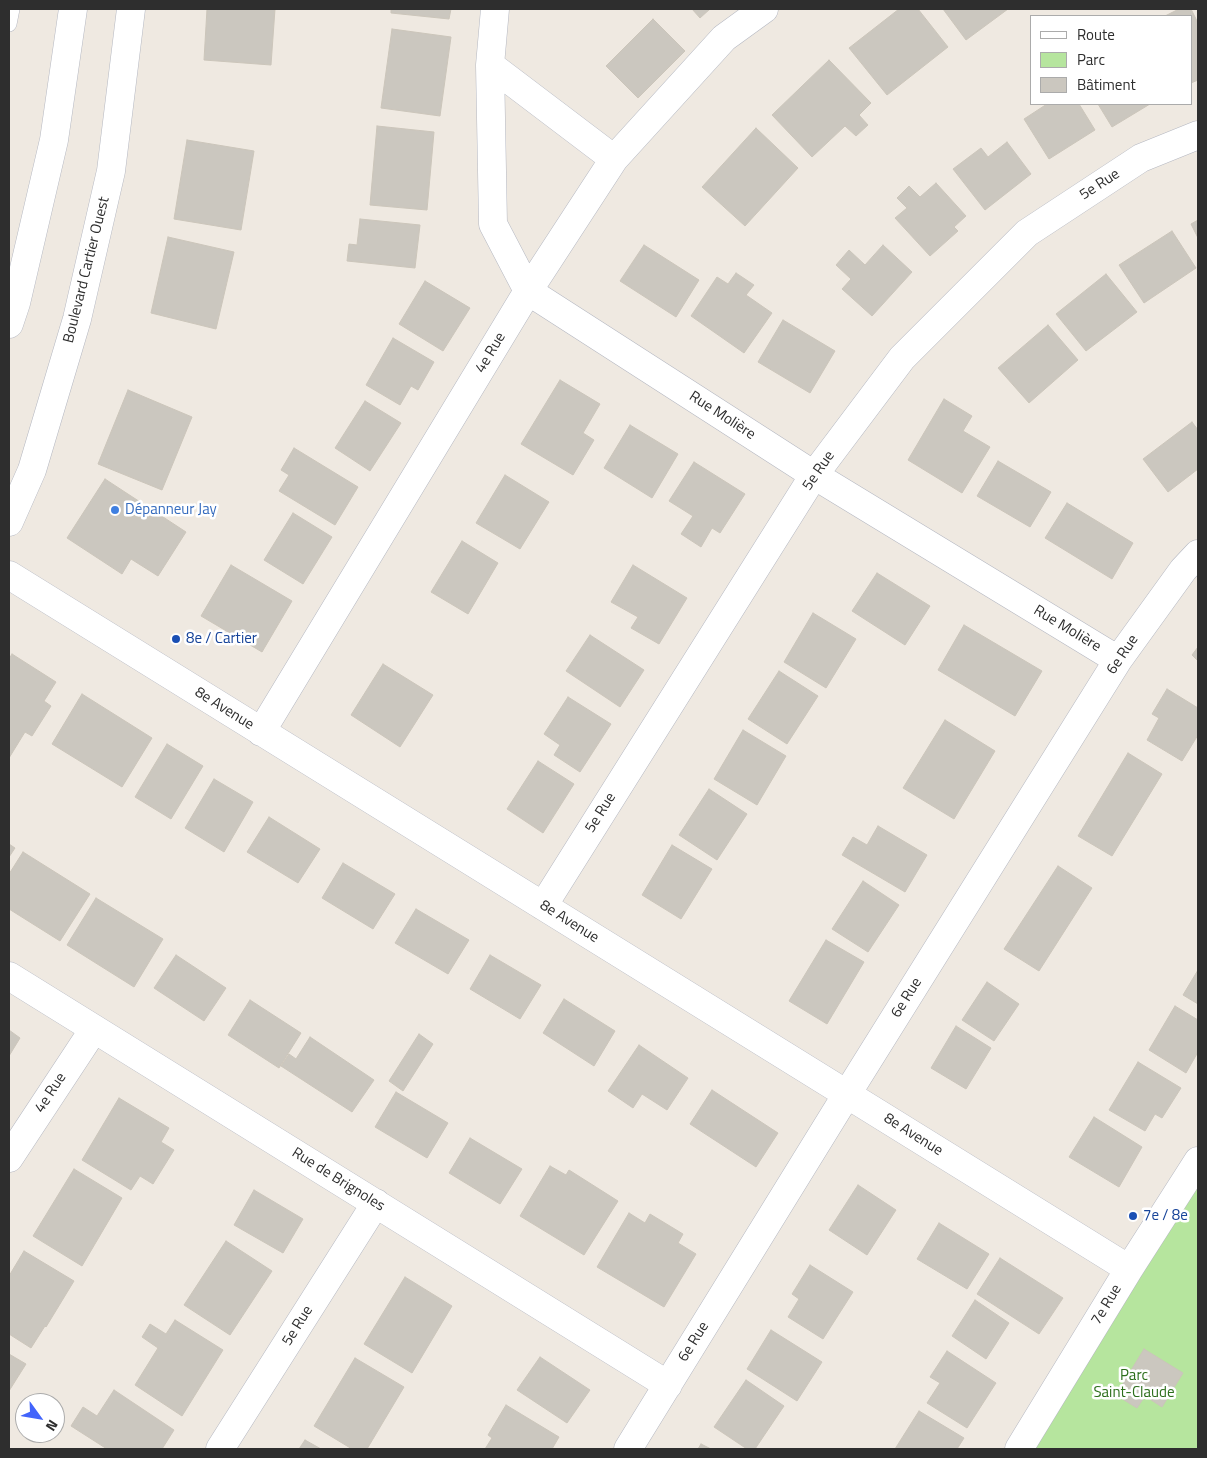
<!DOCTYPE html>
<html>
<head>
<meta charset="utf-8">
<style>
  body { margin:0 }
  #map { position:relative; width:1207px; height:1458px; overflow:hidden; background:#efe9e1; font-family:"Titillium Web",sans-serif }
  canvas { display:block }
  .frame { position:absolute; inset:0; border:10px solid #2e2e2e; pointer-events:none }
  .legend { position:absolute; left:1030px; top:15px; width:162px; height:90px; box-sizing:border-box; background:#fff; border:1px solid #ababab; margin:0; padding:6px 9px; list-style:none; font-size:15px; color:#2e2e2e }
  .legend li { display:flex; align-items:center; gap:10px; height:25px }
  .legend b { width:25px; border:1px solid #ababab }
  .north { position:absolute; left:15px; top:1393px; width:50px; height:50px; box-sizing:border-box; background:#fff; border:1px solid #ababab; border-radius:50%; rotate:122deg; font-size:14px; font-weight:700; line-height:20px; text-align:center; color:#2e2e2e }
  .north::after { content:''; display:block; margin:auto; width:18px; height:22px; background:#4264fb; clip-path:polygon(50% 0,100% 100%,50% 72%,0 100%) }
</style>
</head>
<body>
<div id="map">
<canvas width="1207" height="1458"></canvas>
<div class="frame"></div>
<ul class="legend">
<li><b style="height:6px;background:#fff"></b>Route</li>
<li><b style="height:14px;background:#b6e59e"></b>Parc</li>
<li><b style="height:14px;background:#cbc7bf"></b>Bâtiment</li>
</ul>
<div class="north">N</div>
</div>
<script>
const g = document.querySelector('canvas').getContext('2d');
g.lineJoin = 'round';
function fill(path, color) {
  g.fillStyle = color;
  g.fill(path, 'evenodd');
}
function poly(rows) {
  const path = new Path2D();
  for (const r of rows) {
    path.moveTo(r[0], r[1]);
    for (let i = 2; i < r.length; i += 2) path.lineTo(r[i], r[i + 1]);
  }
  return path;
}
function stroke(path, color, width, dash) {
  g.strokeStyle = color;
  g.lineWidth = width;
  g.lineCap = dash ? 'butt' : 'round';
  g.setLineDash(dash || []);
  g.stroke(path);
}
function drawText(font, color, halo, rows, align = 'center') {
  g.font = font + ' "Titillium Web",sans-serif';
  g.lineWidth = 5;
  g.setLineDash([]);
  g.textBaseline = 'middle';
  g.strokeStyle = halo;
  g.fillStyle = color;
  for (const [text, x, y, turn = 0] of rows) {
    g.save();
    g.translate(x, y);
    g.rotate((+turn || 0) * Math.PI / 180);
    g.textAlign = isNaN(turn) ? turn : align;
    if (halo) g.strokeText(text, 0, 0);
    g.fillText(text, 0, 0);
    g.restore();
  }
}
const green = poly([
  [1198,1161,1198,1449,1019,1449]
]);
const building = poly([
  [207,9,275,9,271,65,204,60,207,9],
  [391,9,451,9,449,19,391,13,391,9],
  [692,9,710,9,700,18,692,9],
  [899,9,918,9,948,47,887,95,849,48,899,9],
  [943,9,1008,9,966,40,943,9],
  [1179,9,1191,9,1198,23,1198,80,1191,83,1191,16,1165,16,1179,9],
  [653,19,685,51,638,98,606,66,653,19],
  [392,29,451,37,440,116,381,108,392,29],
  [829,60,871,103,859,115,868,125,856,136,845,126,812,157,772,115,829,60],
  [1047,104,1079,104,1095,130,1049,159,1024,119,1047,104],
  [1098,104,1150,104,1112,127,1098,104],
  [377,126,434,132,427,210,370,205,377,126],
  [756,128,798,168,745,226,702,187,756,128],
  [187,140,254,151,241,230,174,219,187,140],
  [1007,142,1031,174,985,210,953,169,981,148,988,157,1007,142],
  [936,183,966,216,954,227,958,231,930,256,895,218,907,208,897,198,909,186,920,197,936,183],
  [360,219,420,225,415,268,347,261,349,244,357,245,360,219],
  [1198,220,1198,238,1191,224,1198,220],
  [1172,231,1196,268,1144,303,1119,265,1172,231],
  [168,237,234,252,216,329,151,313,168,237],
  [644,245,699,280,676,317,620,281,644,245],
  [883,245,912,272,872,316,842,289,851,279,836,265,849,250,865,265,883,245],
  [736,273,754,285,746,295,772,313,744,353,691,316,717,277,728,284,736,273],
  [1106,274,1137,312,1086,351,1056,314,1106,274],
  [425,281,470,308,443,351,399,324,425,281],
  [783,320,835,351,810,393,758,362,783,320],
  [1048,325,1078,360,1029,403,998,368,1048,325],
  [393,338,434,362,418,390,411,386,400,405,366,385,393,338],
  [560,380,600,404,583,433,594,440,573,475,521,444,560,380],
  [128,390,192,417,162,490,98,464,128,390],
  [944,399,972,416,963,431,990,447,962,493,908,460,944,399],
  [365,401,401,423,370,471,335,448,365,401],
  [1192,422,1198,430,1198,469,1168,492,1143,459,1192,422],
  [630,425,678,454,652,498,604,468,630,425],
  [294,448,358,487,335,525,279,491,289,475,281,470,294,448],
  [998,461,1051,492,1030,527,977,496,998,461],
  [694,462,745,494,720,533,712,528,701,547,681,534,693,516,669,501,694,462],
  [505,475,549,502,520,549,476,523,505,475],
  [105,479,186,532,158,576,131,559,122,574,67,538,105,479],
  [1067,503,1133,543,1112,579,1045,538,1067,503],
  [293,513,332,537,303,584,264,560,293,513],
  [462,541,498,563,468,614,431,592,462,541],
  [231,565,292,601,262,652,201,616,231,565],
  [633,565,687,598,659,644,631,628,638,617,611,602,633,565],
  [877,573,930,606,905,645,852,611,877,573],
  [813,613,856,639,826,688,784,662,813,613],
  [964,625,1042,671,1015,716,938,670,964,625],
  [590,635,644,670,620,707,566,671,590,635],
  [1198,647,1198,661,1192,655,1198,647],
  [12,654,56,682,44,701,51,706,32,736,25,732,9,758,9,659,12,654],
  [383,664,433,695,400,747,351,715,383,664],
  [779,671,818,696,787,744,748,719,779,671],
  [1167,689,1198,708,1198,735,1182,761,1147,740,1159,718,1152,714,1167,689],
  [82,694,152,738,122,787,52,744,82,694],
  [568,697,611,724,580,772,554,755,560,745,544,734,568,697],
  [945,720,995,751,954,819,903,788,945,720],
  [743,730,786,756,757,805,714,779,743,730],
  [167,744,203,766,171,819,135,797,167,744],
  [1128,753,1162,774,1112,856,1078,836,1128,753],
  [538,761,574,784,543,833,507,809,538,761],
  [214,779,253,802,224,852,185,828,214,779],
  [709,789,747,814,717,860,679,835,709,789],
  [269,817,320,849,298,883,247,852,269,817],
  [878,826,927,855,905,892,842,855,853,837,867,845,878,826],
  [9,844,15,848,9,857,9,844],
  [672,845,712,869,681,919,642,895,672,845],
  [23,852,90,894,60,941,9,909,9,874,23,852],
  [343,863,395,894,373,929,322,898,343,863],
  [1058,866,1092,888,1039,971,1004,949,1058,866],
  [863,881,899,905,868,952,832,929,863,881],
  [96,898,163,939,134,987,67,945,96,898],
  [416,909,469,940,448,974,395,943,416,909],
  [826,940,864,962,827,1024,789,1001,826,940],
  [176,955,226,988,204,1021,154,988,176,955],
  [490,955,541,985,520,1019,470,989,490,955],
  [1198,970,1198,1004,1183,995,1198,970],
  [987,982,1019,1004,994,1041,962,1020,987,982],
  [564,999,615,1031,594,1066,543,1033,564,999],
  [250,1000,301,1033,279,1068,228,1035,250,1000],
  [1175,1006,1198,1020,1198,1052,1186,1073,1149,1050,1175,1006],
  [956,1026,991,1048,966,1089,931,1068,956,1026],
  [9,1030,20,1038,9,1056,9,1030],
  [419,1034,433,1044,403,1091,389,1081,419,1034],
  [310,1037,374,1080,352,1112,281,1066,289,1054,296,1059,310,1037],
  [639,1045,688,1078,667,1110,642,1094,633,1108,608,1091,639,1045],
  [1138,1062,1181,1088,1162,1118,1155,1114,1145,1131,1109,1110,1138,1062],
  [712,1090,778,1133,756,1167,690,1124,712,1090],
  [396,1092,448,1123,427,1158,375,1127,396,1092],
  [119,1098,169,1128,161,1142,174,1150,153,1184,140,1176,131,1190,82,1160,119,1098],
  [1094,1117,1142,1147,1119,1187,1069,1157,1094,1117],
  [470,1138,522,1169,500,1204,449,1173,470,1138],
  [550,1166,566,1175,569,1170,618,1201,584,1255,520,1216,550,1166],
  [74,1169,122,1198,82,1266,33,1236,74,1169],
  [858,1185,896,1210,867,1255,829,1230,858,1185],
  [254,1190,303,1219,283,1253,234,1225,254,1190],
  [629,1213,645,1223,650,1214,683,1234,678,1243,696,1254,664,1307,597,1267,629,1213],
  [939,1223,989,1254,967,1289,917,1259,939,1223],
  [226,1241,272,1271,230,1335,184,1305,226,1241],
  [24,1251,74,1281,46,1327,45,1326,31,1348,9,1334,9,1276,24,1251],
  [1000,1258,1063,1298,1039,1334,977,1294,1000,1258],
  [810,1265,853,1292,823,1339,788,1317,799,1299,792,1294,810,1265],
  [405,1277,452,1306,412,1373,364,1344,405,1277],
  [975,1300,1009,1323,986,1359,952,1336,975,1300],
  [175,1320,223,1350,182,1416,135,1385,158,1348,142,1337,150,1324,166,1334,175,1320],
  [771,1330,822,1362,797,1401,747,1369,771,1330],
  [1144,1349,1183,1373,1162,1407,1145,1396,1137,1408,1116,1395,1144,1349],
  [947,1351,996,1383,967,1428,927,1403,940,1383,930,1377,947,1351],
  [9,1354,26,1364,9,1391,9,1354],
  [540,1357,590,1390,567,1423,517,1390,540,1357],
  [355,1358,404,1387,367,1449,352,1449,314,1426,355,1358],
  [746,1380,784,1406,755,1449,747,1449,714,1427,746,1380],
  [114,1390,174,1430,162,1449,107,1449,71,1426,83,1407,97,1416,114,1390],
  [506,1405,559,1437,552,1449,485,1449,492,1438,488,1435,506,1405],
  [919,1411,964,1438,957,1449,895,1449,919,1411],
  [305,1440,321,1449,299,1449,305,1440],
  [701,1444,711,1449,698,1449,701,1444]
]);
const service = poly([
  [9,24,12,9]
]);
const minor = poly([
  [495,9,490,65,493,224,528,291,814,475,1118,660],
  [490,65,614,159],
  [9,575,1129,1269],
  [261,732,528,291,614,159,724,38,764,9],
  [543,906,814,475,902,358,1027,233,1141,158,1198,135],
  [9,976,668,1385],
  [9,1158,94,1029],
  [220,1449,376,1203],
  [628,1449,847,1094,1118,660,1183,570,1198,554],
  [1019,1449,1129,1269,1198,1161]
]);
const tertiary = poly([
  [9,324,16,303,54,140,73,9],
  [9,522,32,470,77,319,111,171,131,9]
]);
const markers = [
  [115,510,5,"#3f7fe0"],
  [176,639,5,"#1a4fb4"],
  [1133,1216,5,"#1a4fb4"]
];
const streetNames = [
  ["5e Rue",1100,185,-33],
  ["Boulevard Cartier Ouest",87,270,-76],
  ["4e Rue",491,353,-59],
  ["Rue Molière",722,416,33],
  ["5e Rue",819,471,-55],
  ["Rue Molière",1067,629,31],
  ["6e Rue",1123,655,-56],
  ["8e Avenue",224,709,32],
  ["5e Rue",601,813,-58],
  ["8e Avenue",569,922,32],
  ["6e Rue",907,998,-58],
  ["4e Rue",51,1093,-57],
  ["8e Avenue",913,1135,32],
  ["Rue de Brignoles",338,1180,32],
  ["7e Rue",1107,1305,-59],
  ["5e Rue",298,1326,-58],
  ["6e Rue",694,1342,-58]
];
const shopNames = [
  ["Dépanneur Jay",125,510]
];
const transitNames = [
  ["8e / Cartier",186,639],
  ["7e / 8e",1143,1216]
];
const parkNames = [
  ["Parc",1134,1376],
  ["Saint-Claude",1134,1393]
];
fill(green, '#b6e59e');
fill(building, '#cbc7bf');
stroke(building, '#cbc5ba', 1);
stroke(service, '#b4b7c1', 16);
stroke(minor, '#b4b7c1', 29);
stroke(tertiary, '#b4b7c1', 29);
stroke(service, '#fff', 15);
stroke(minor, '#fff', 28);
stroke(tertiary, '#fff', 28);
for (const [x, y, r, color] of markers) {
  const dot = new Path2D();
  dot.arc(x, y, r, 0, 2 * Math.PI);
  g.fillStyle = color;
  g.fill(dot);
  stroke(dot, '#fff', 2);
}
drawText('15px', '#2e2e2e', '#fff', streetNames);
drawText('15px', '#366cbe', '#fff', shopNames, 'left');
drawText('15px', '#164399', '#fff', transitNames, 'left');
drawText('15px', '#2c6e1b', '#fff', parkNames);
</script>
</body>
</html>
